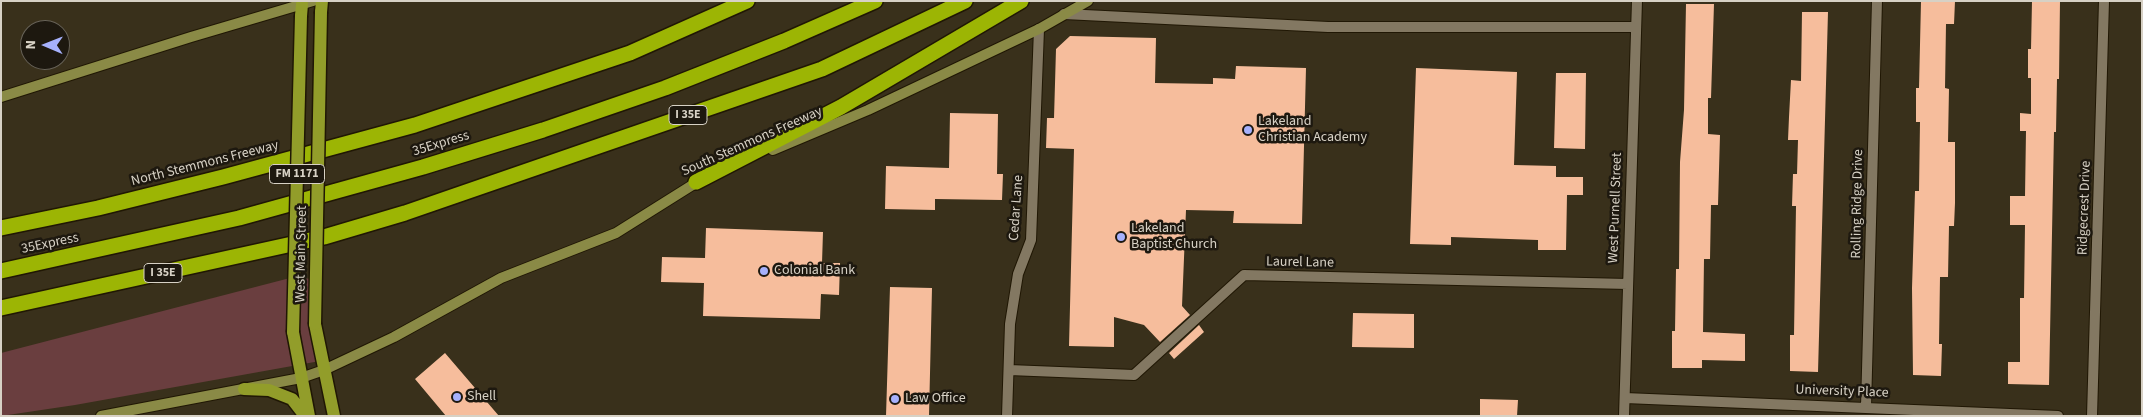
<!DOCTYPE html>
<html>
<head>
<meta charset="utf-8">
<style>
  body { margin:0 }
  #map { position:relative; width:2143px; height:417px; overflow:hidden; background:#39301b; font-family:"Source Sans 3",sans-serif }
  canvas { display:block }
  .frame { position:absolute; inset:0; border:2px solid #d7d1c5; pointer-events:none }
  .north { position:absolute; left:20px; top:20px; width:50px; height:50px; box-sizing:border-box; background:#1d180f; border:1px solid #676258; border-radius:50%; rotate:271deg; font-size:14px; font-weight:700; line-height:20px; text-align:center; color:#d7d1c5 }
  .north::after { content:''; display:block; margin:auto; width:18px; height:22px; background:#a6b1fc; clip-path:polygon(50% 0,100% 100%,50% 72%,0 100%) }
</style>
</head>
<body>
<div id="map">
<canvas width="2143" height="417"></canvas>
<div class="frame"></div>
<div class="north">N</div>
</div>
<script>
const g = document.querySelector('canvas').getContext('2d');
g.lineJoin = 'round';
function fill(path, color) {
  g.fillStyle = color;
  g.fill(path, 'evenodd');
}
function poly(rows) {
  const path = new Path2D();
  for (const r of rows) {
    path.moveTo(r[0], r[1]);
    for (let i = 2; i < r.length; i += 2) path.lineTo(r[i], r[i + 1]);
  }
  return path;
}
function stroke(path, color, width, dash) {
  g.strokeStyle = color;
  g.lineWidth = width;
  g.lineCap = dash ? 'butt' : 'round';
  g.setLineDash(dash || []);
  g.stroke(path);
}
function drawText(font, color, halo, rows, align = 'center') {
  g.font = font + ' "Source Sans 3",sans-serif';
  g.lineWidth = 5;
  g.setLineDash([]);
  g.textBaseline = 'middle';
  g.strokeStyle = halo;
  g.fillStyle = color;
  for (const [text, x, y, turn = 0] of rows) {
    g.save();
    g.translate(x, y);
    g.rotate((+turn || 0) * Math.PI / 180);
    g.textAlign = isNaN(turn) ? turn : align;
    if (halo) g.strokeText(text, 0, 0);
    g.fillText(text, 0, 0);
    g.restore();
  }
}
const green = poly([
  [290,278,322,279,320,361,75,405,1,416,1,353]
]);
const building = poly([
  [1921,1,1955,1,1954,24,1946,24,1945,88,1949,89,1948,142,1955,142,1955,203,1954,226,1949,226,1948,277,1940,277,1939,344,1942,344,1941,376,1913,375,1912,288,1915,191,1919,191,1920,122,1916,122,1916,88,1919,88],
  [2032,1,2060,1,2059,79,2057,79,2056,132,2054,132,2049,385,2008,384,2008,362,2020,362,2020,298,2024,298,2025,225,2010,225,2010,196,2025,196,2026,131,2020,131,2020,113,2031,114,2031,78,2028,78,2028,49,2031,49],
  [1686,4,1714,4,1711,98,1708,98,1708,134,1720,135,1718,205,1711,205,1710,259,1704,259,1703,332,1745,334,1745,361,1702,360,1702,368,1672,368,1672,331,1675,331,1676,269,1679,269,1680,162,1684,110],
  [1802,12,1828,12,1818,372,1790,371,1790,335,1794,335,1796,206,1792,206,1793,174,1797,174,1798,140,1788,140,1789,117,1791,80,1801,81],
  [1070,36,1156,38,1155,83,1213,84,1213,78,1235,79,1236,66,1306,68,1302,224,1233,223,1234,211,1186,210,1182,306,1190,315,1160,342,1144,325,1114,317,1114,347,1069,346,1074,149,1046,148,1047,118,1054,118,1056,49],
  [1416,68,1517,72,1514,165,1556,166,1556,177,1583,177,1583,195,1567,195,1566,250,1538,250,1538,240,1451,237,1451,245,1410,244],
  [1556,73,1586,73,1585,149,1554,148],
  [950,113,998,114,997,174,1003,174,1002,200,935,199,935,210,885,209,886,166,949,168],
  [706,228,823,232,822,263,840,263,839,295,821,294,820,319,703,316,704,283,661,282,662,257,705,258],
  [890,287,932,288,929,416,886,416],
  [1353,313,1414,314,1414,348,1352,347],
  [1199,325,1204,332,1174,359,1169,353],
  [445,353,499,416,446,416,415,379],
  [1480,399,1518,400,1517,416,1480,416]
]);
const minor = poly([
  [1064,14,1328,27,1636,27],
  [1009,370,1134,375,1244,275,1628,284],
  [1625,398,2058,416],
  [1866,407,1877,1],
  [1007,416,1010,324,1018,274,1031,240,1039,29],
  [1624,416,1637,1],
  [2092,416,2104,1]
]);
const secondary = poly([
  [1,97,191,37,313,1],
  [773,150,868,110,1039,29,1088,1],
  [101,416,301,378,324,370,394,337,501,278,616,233,702,179]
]);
const primary = poly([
  [321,12,322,1],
  [301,16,302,4],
  [315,324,334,416],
  [293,332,309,416],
  [244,389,269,390,292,399,305,416]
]);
const motorway = poly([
  [696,182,841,107,1021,1],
  [1,228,98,208,223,177,415,125,630,53,747,1],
  [1,271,239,218,423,167,543,130,665,88,784,41,875,1],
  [1,308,324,237,405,213,822,69,965,1]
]);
const primaryBridge = poly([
  [315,324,321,12],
  [293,332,301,16]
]);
const markers = [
  [1248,130,5,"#a6b1fc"],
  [1121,237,5,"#a6b1fc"],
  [764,271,5,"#a6b1fc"],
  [457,397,5,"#a6b1fc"],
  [895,399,5,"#a6b1fc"]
];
const shields = [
  [688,115,38],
  [297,174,55],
  [163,273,38]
];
const shieldNames = [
  ["I 35E",688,115],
  ["FM 1171",297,174],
  ["I 35E",163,273]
];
const poiNames = [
  ["Lakeland",1258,122],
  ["Christian Academy",1258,138],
  ["Lakeland",1131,229],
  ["Baptist Church",1131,245],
  ["Colonial Bank",774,271],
  ["Shell",467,397],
  ["Law Office",905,399]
];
const streetNames = [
  ["South Stemmons Freeway",752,142,-24],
  ["35Express",441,144,-17],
  ["North Stemmons Freeway",205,164,-14],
  ["Rolling Ridge Drive",1858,204,-89],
  ["Cedar Lane",1017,208,-86],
  ["West Purnell Street",1616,208,-88],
  ["Ridgecrest Drive",2085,208,-88],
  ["35Express",50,244,-12],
  ["West Main Street",302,254,-89],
  ["Laurel Lane",1300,263,1],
  ["University Place",1842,392,2]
];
fill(green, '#6a3e3f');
fill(building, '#f6bd9c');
stroke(minor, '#201704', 12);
stroke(secondary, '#201704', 12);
stroke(primary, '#201704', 15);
stroke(motorway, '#201704', 18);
stroke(minor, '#837862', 10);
stroke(secondary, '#8a8a46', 10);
stroke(primary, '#929d2a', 12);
stroke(motorway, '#9cb504', 15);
stroke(primaryBridge, '#201704', 15, []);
stroke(primaryBridge, '#929d2a', 12);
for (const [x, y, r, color] of markers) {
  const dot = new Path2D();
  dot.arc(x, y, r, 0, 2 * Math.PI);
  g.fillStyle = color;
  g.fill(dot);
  stroke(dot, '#1d180f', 2);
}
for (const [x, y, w] of shields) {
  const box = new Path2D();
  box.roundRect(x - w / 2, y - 9.5, w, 19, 4);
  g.fillStyle = '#1d180f';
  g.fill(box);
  stroke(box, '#d7d1c5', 1);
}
drawText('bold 12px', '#d7d1c5', null, shieldNames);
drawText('14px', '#d7d1c5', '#1d180f', poiNames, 'left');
drawText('14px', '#d7d1c5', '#1d180f', streetNames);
</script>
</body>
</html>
